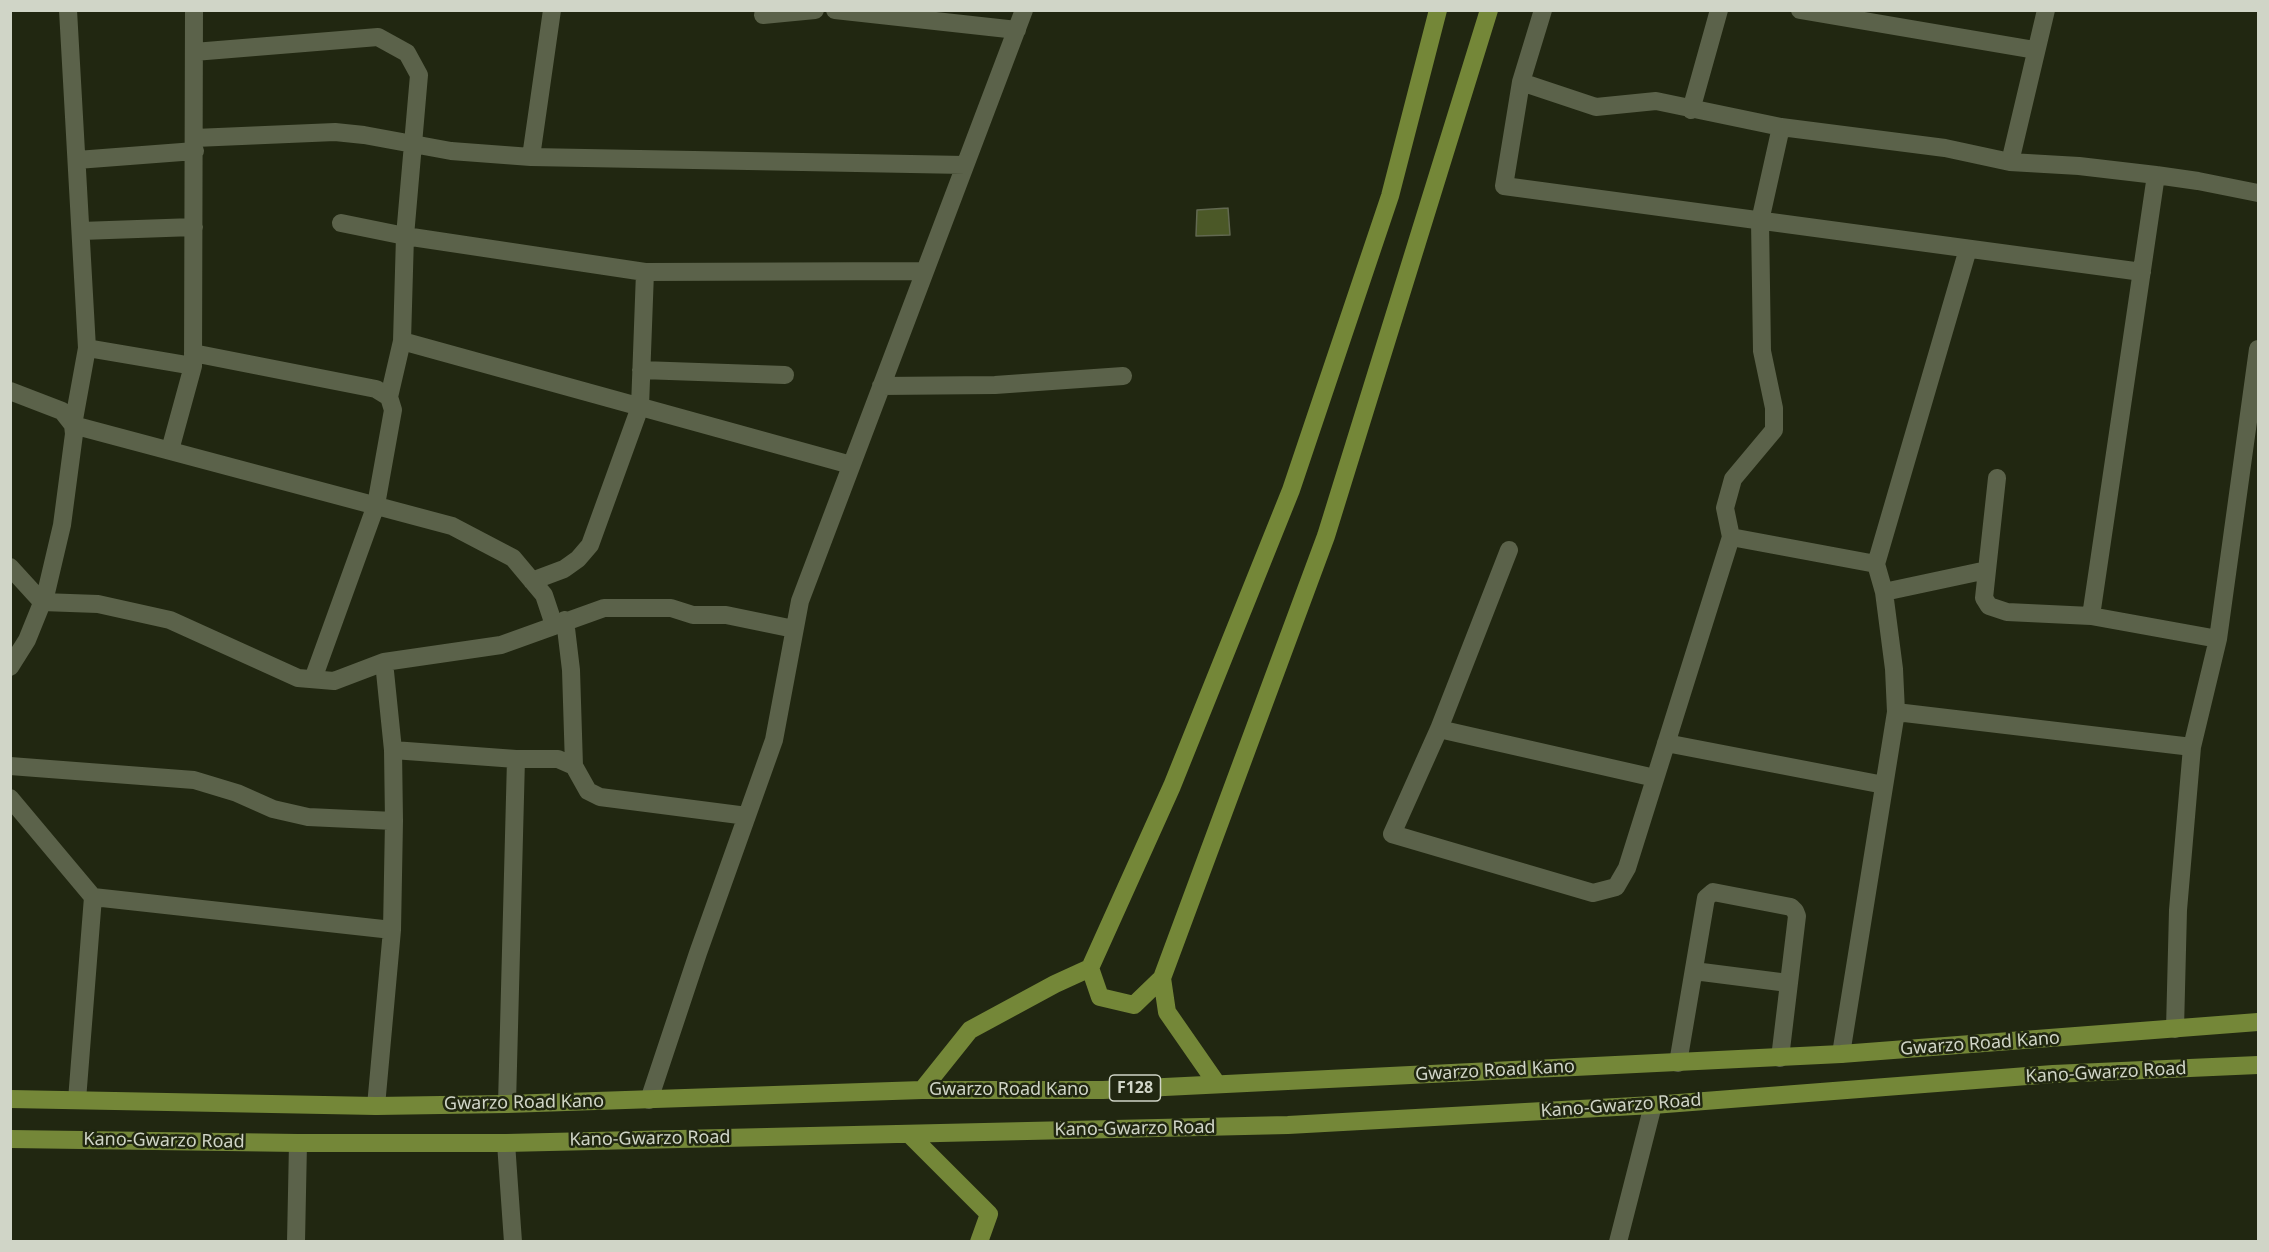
<!DOCTYPE html>
<html>
<head>
<meta charset="utf-8">
<style>
  body { margin:0 }
  #map { position:relative; width:2269px; height:1252px; overflow:hidden; background:#212711; font-family:"Noto Sans",sans-serif }
  canvas { display:block }
  .frame { position:absolute; inset:0; border:12px solid #d0d5c7; pointer-events:none }
</style>
</head>
<body>
<div id="map">
<canvas width="2269" height="1252"></canvas>
<div class="frame"></div>
</div>
<script>
const g = document.querySelector('canvas').getContext('2d');
g.lineJoin = 'round';
function fill(path, color) {
  g.fillStyle = color;
  g.fill(path, 'evenodd');
}
function poly(rows) {
  const path = new Path2D();
  for (const r of rows) {
    path.moveTo(r[0], r[1]);
    for (let i = 2; i < r.length; i += 2) path.lineTo(r[i], r[i + 1]);
  }
  return path;
}
function stroke(path, color, width, dash) {
  g.strokeStyle = color;
  g.lineWidth = width;
  g.lineCap = dash ? 'butt' : 'round';
  g.setLineDash(dash || []);
  g.stroke(path);
}
function drawText(font, color, halo, rows, align = 'center') {
  g.font = font + ' "Noto Sans",sans-serif';
  g.lineWidth = 5;
  g.setLineDash([]);
  g.textBaseline = 'middle';
  g.strokeStyle = halo;
  g.fillStyle = color;
  for (const [text, x, y, turn = 0] of rows) {
    g.save();
    g.translate(x, y);
    g.rotate((+turn || 0) * Math.PI / 180);
    g.textAlign = isNaN(turn) ? turn : align;
    if (halo) g.strokeText(text, 0, 0);
    g.fillText(text, 0, 0);
    g.restore();
  }
}
const building = poly([
  [1228,208,1230,235,1196,236,1197,210,1228,208]
]);
const minor = poly([
  [68,10,87,348,73,425,452,526,513,558,544,595,554,625],
  [835,10,1017,30],
  [1543,10,1521,82,1504,186,2142,272],
  [1800,10,2035,50],
  [763,15,815,10],
  [194,52,378,37,407,53,419,75,405,236,402,341,389,397],
  [1521,82,1596,107,1656,101,1781,127,1945,148,2010,162,2079,166,2156,175,2198,181,2258,193],
  [1691,110,1719,10],
  [195,138,335,132,364,135,451,151,531,157,965,165],
  [531,157,552,10],
  [77,160,195,151],
  [2010,162,2046,10],
  [341,223,405,236,645,272,925,271],
  [81,231,194,227],
  [402,341,851,465],
  [87,348,193,366],
  [193,353,376,389,389,397,393,410,376,505,313,679],
  [641,370,785,375],
  [881,386,995,385,1123,376],
  [10,391,62,411,73,425,74,434,62,525,46,593,27,640,10,667],
  [170,450,193,366,194,10],
  [1997,478,1984,598,1989,606,2007,612,2091,616,2218,639],
  [1731,537,1876,564],
  [1509,550,1439,729,1392,834,1593,893,1616,887,1627,868,1731,537,1725,508,1733,479,1774,430,1774,408,1762,351,1760,221,1781,127],
  [10,567,42,602,98,604,170,620,298,678,334,681,384,662,501,645,604,608,671,608,693,615,726,615,794,629],
  [532,581,564,569,578,559,590,545,640,407,645,272],
  [1884,592,1987,570],
  [2091,616,2156,175],
  [565,620,571,670,574,766],
  [1896,712,2192,747],
  [1439,729,1655,778],
  [1666,743,1884,785],
  [393,750,516,759,558,759,574,766,588,791,600,797,747,816],
  [10,766,194,780,237,793,273,809,308,817,394,821],
  [10,798,93,897,77,1100],
  [93,897,392,930],
  [1694,971,1788,983],
  [2175,1029,2178,910,2192,747,2218,639,2258,349],
  [1841,1054,1896,712,1894,669,1884,592,1876,564,1968,249],
  [1678,1063,1706,898,1713,892,1791,907,1795,911,1797,916,1780,1058],
  [649,1100,698,953,774,740,800,601,1024,10],
  [507,1104,516,759],
  [376,1106,392,930,394,821,393,750,384,662],
  [506,1143,513,1242],
  [296,1242,298,1143],
  [1618,1242,1653,1105]
]);
const major = poly([
  [1090,968,1100,997,1134,1005,1162,978],
  [1217,1084,1167,1012,1162,978,1326,536,1489,10],
  [922,1090,970,1030,1055,984,1090,968,1172,786,1291,490,1390,196,1438,10],
  [10,1099,376,1106,507,1104,922,1090,1103,1090,1841,1054,2258,1022],
  [909,1134,989,1214,979,1242],
  [10,1139,298,1143,506,1143,1288,1125,1653,1105,2053,1074,2258,1065]
]);
const shields = [
  [1135,1088,51]
];
const shieldNames = [
  ["F128",1135,1088]
];
const streetNames = [
  ["Gwarzo Road Kano",1980,1044,-4],
  ["Gwarzo Road Kano",1495,1071,-3],
  ["Kano-Gwarzo Road",2106,1073,-3],
  ["Gwarzo Road Kano",1009,1090],
  ["Gwarzo Road Kano",524,1103,-1],
  ["Kano-Gwarzo Road",1621,1106,-4],
  ["Kano-Gwarzo Road",1135,1129,-1],
  ["Kano-Gwarzo Road",650,1139,-1],
  ["Kano-Gwarzo Road",164,1141,1]
];
fill(building, '#4b5827');
stroke(building, '#626951', 1.5);
stroke(minor, '#5b624a', 18);
stroke(major, '#748738', 18);
for (const [x, y, w] of shields) {
  const box = new Path2D();
  box.roundRect(x - w / 2, y - 13, w, 26, 4.5);
  g.fillStyle = '#212711';
  g.fill(box);
  stroke(box, '#d0d5c7', 1.5);
}
drawText('bold 16px', '#d0d5c7', null, shieldNames);
drawText('18px', '#d0d5c7', '#212711', streetNames);
</script>
</body>
</html>
